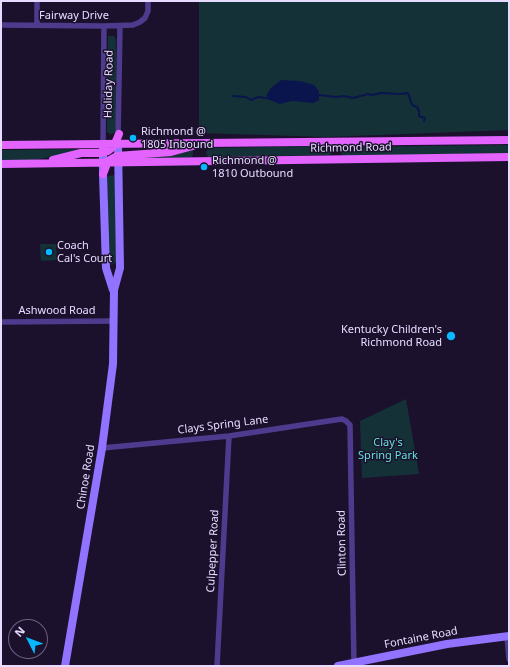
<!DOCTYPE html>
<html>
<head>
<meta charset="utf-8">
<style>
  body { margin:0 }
  #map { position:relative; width:510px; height:667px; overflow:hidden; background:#1b112d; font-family:"Noto Sans",sans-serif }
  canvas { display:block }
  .frame { position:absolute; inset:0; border:2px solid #e7dcff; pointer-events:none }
  .north { position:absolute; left:8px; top:619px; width:40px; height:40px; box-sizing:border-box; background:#1b112d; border:1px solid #6d6281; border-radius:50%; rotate:312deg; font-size:11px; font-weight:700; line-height:16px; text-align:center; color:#e7dcff }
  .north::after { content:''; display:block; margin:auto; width:14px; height:18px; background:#08b7ff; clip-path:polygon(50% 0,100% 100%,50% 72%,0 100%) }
</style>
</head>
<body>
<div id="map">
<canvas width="510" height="667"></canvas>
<div class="frame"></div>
<div class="north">N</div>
</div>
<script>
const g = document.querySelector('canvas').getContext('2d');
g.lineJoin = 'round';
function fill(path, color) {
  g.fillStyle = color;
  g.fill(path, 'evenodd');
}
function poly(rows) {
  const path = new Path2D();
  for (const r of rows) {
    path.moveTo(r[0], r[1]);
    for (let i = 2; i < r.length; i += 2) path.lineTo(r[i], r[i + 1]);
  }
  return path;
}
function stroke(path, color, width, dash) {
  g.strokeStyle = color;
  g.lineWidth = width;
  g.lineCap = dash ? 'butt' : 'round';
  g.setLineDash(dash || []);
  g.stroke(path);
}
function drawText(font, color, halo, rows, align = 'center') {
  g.font = font + ' "Noto Sans",sans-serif';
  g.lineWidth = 3;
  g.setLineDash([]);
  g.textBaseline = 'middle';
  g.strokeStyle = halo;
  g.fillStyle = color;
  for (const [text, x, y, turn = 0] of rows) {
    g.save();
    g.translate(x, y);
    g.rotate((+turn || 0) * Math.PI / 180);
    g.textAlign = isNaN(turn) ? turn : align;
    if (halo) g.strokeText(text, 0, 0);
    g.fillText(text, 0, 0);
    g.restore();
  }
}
const green = poly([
  [199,1,509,1,509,130,327,137,199,133],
  [108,36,114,36,116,40,116,133,110,134,107,132],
  [509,145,509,153,344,156,341,154,340,151,343,147],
  [327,146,333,149,333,151,330,155,211,157,208,157,206,152,209,148],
  [99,149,99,151,78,152,33,160,1,160,1,150],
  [193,150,193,153,192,157,186,158,123,158],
  [115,175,116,262,112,265,110,264,107,178,108,176],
  [40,244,56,244,57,260,41,261],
  [406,399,419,474,362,478,360,421]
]);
const water = poly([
  [281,80,300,81,314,85,319,91,319,100,313,103,292,101,280,104,267,99,267,94,271,88]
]);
const stream = poly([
  [319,95,336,97,344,96,353,98,368,94,372,95,381,93,400,94,408,93,412,105,417,107,419,111,419,116,425,118,424,121],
  [233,96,246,97,251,100,258,97,266,98]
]);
const street = poly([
  [37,1,37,25],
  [1,25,104,26,133,25,140,22,145,18,148,11,148,1],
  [118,137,120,26],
  [103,143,104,26],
  [1,322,114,321],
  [102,448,229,436,335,420,342,419,346,421,350,425,354,666],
  [507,636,509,659],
  [217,666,229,436]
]);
const secondary = poly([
  [103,147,103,174,106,268,113,290],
  [65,666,102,448,113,364,114,290,120,268,118,143],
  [338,666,447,644,509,636]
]);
const primary = poly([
  [1,145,509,140],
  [53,160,81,153,99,153,108,151,114,146,119,134],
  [1,164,509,157],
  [103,174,108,161,117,156,171,152,193,146]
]);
const markers = [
  [133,138,4,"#08b7ff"],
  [204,167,4,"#08b7ff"],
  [49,252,4,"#08b7ff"],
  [451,336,5,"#08b7ff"]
];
const streetNames = [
  ["Fairway Drive",74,16],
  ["Holiday Road",109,84,-89],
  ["Richmond Road",351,148,-1],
  ["Ashwood Road",57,311],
  ["Clays Spring Lane",223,425,-7],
  ["Chinoe Road",86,477,-81],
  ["Clinton Road",342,543,-91],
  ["Culpepper Road",213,551,-87],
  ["Fontaine Road",421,638,-11]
];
const poiNames = [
  ["Richmond @",141,132],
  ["1805 Inbound",141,145],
  ["Richmond @",212,161],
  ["1810 Outbound",212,174],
  ["Coach",57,246],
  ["Cal's Court",57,259],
  ["Kentucky Children's",442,330,"right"],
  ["Richmond Road",442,343,"right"]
];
const parkNames = [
  ["Clay's",388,443],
  ["Spring Park",388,456]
];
fill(green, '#143137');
fill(water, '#0a154d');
stroke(stream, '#0a154d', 2);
stroke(street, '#4e3b8d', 5.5);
stroke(secondary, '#9273ff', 8);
stroke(primary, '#e363ff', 8);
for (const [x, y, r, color] of markers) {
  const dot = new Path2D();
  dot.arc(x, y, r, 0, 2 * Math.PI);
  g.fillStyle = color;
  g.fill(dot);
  stroke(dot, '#1b112d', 1.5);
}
drawText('11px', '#e7dcff', '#1b112d', streetNames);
drawText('11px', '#e7dcff', '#1b112d', poiNames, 'left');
drawText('11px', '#63e4dd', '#1b112d', parkNames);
</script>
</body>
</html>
